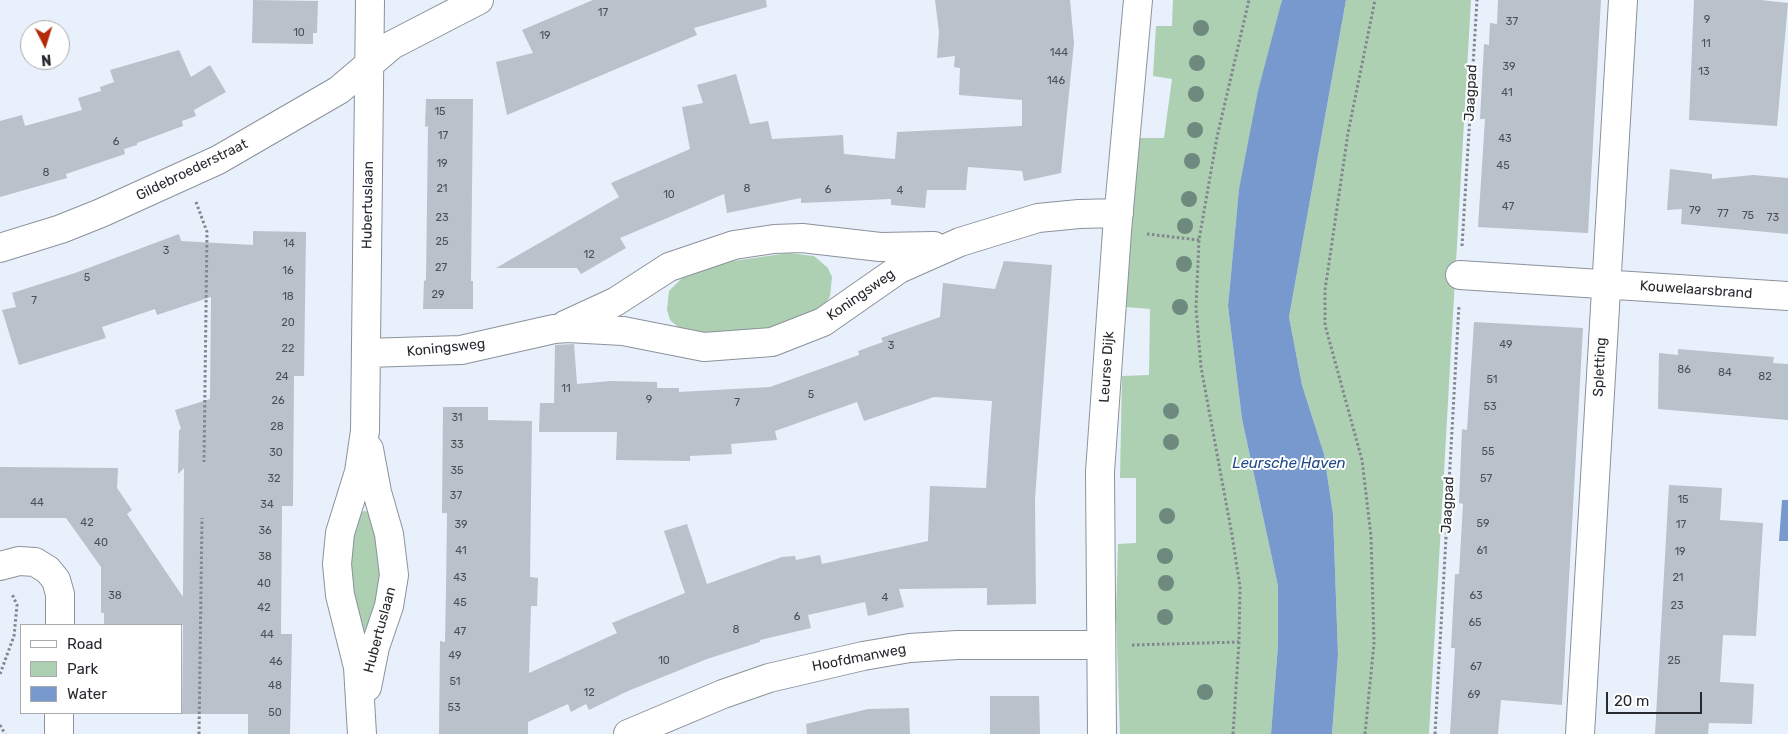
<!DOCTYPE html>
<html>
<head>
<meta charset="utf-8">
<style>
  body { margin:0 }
  #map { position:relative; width:1788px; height:734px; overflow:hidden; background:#e8f0fb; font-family:Rubik,sans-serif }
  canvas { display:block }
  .legend { position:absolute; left:20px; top:624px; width:162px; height:90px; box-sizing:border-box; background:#fff; border:1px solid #a9aaab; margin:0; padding:6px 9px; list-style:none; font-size:15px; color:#272a2e }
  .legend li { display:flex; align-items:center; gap:10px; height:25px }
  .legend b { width:25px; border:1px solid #a9aaab }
  .north { position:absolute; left:20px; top:20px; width:50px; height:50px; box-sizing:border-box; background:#fff; border:1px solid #a9aaab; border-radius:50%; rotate:175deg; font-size:14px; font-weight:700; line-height:20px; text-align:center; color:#272a2e }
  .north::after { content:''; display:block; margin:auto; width:18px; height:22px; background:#b62a0b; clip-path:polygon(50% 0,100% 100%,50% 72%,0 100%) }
  .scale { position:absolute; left:1606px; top:692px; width:96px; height:22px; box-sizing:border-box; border:2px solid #272a2e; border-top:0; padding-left:6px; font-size:15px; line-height:18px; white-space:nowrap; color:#272a2e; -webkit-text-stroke:4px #fff; paint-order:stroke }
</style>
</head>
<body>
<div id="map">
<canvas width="1788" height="734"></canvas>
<ul class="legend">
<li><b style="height:6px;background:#fff"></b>Road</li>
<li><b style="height:14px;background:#adcfb2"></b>Park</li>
<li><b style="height:14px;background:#7799ce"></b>Water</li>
</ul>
<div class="north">N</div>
<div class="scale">20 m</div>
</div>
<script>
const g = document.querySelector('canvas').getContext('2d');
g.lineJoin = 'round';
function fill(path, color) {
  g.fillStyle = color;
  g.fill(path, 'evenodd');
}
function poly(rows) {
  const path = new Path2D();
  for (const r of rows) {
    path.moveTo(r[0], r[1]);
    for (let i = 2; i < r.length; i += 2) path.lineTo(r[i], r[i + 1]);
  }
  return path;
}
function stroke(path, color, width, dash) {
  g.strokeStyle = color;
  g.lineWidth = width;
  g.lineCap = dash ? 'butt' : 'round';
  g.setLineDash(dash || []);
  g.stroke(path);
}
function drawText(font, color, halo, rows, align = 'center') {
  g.font = font + ' Rubik,sans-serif';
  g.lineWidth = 4;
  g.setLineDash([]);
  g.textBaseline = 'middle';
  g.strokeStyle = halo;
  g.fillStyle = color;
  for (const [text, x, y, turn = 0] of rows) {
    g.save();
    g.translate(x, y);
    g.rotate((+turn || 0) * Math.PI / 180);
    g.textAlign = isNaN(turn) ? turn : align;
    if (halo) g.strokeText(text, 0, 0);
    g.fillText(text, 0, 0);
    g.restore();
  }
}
const green = poly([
  [1173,0,1282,0,1239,189,1228,306,1242,419,1278,586,1278,646,1271,734,1120,734,1116,614,1118,544,1136,543,1136,478,1120,478,1122,376,1149,375,1150,309,1126,307,1132,216,1139,138,1164,138,1172,79,1153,76,1156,26,1172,26],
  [1346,0,1471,0,1429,734,1332,734,1338,655,1333,514,1324,454,1302,385,1289,317],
  [789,253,814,256,828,268,832,277,830,296,825,305,817,311,772,327,726,335,684,332,670,320,667,310,669,291,682,278,726,262],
  [365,511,371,513,386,575,369,630,365,631,361,630,343,570,360,512]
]);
const water = poly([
  [1282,0,1346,0,1289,317,1302,385,1324,454,1333,514,1338,655,1332,734,1271,734,1278,646,1278,586,1242,419,1228,306,1239,189,1258,91],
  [1782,500,1788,500,1788,541,1779,541]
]);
const building = poly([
  [253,0,318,1,317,33,313,33,313,44,252,43],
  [593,0,766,0,767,7,694,28,697,35,507,115,496,62,533,53,522,30],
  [935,0,1070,0,1074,43,1061,173,1024,181,1022,171,968,167,966,190,927,190,925,208,891,205,891,199,801,203,801,198,727,213,724,194,620,238,626,248,581,274,577,268,496,268,619,197,611,183,690,149,682,107,703,103,697,85,736,74,750,124,768,121,772,139,843,135,844,154,895,159,897,132,1022,126,1022,100,959,95,960,68,954,67,955,56,937,58,939,32],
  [1498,0,1601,0,1588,233,1478,227,1485,119,1480,119,1484,44,1489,45,1490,23,1497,24],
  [1694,0,1761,0,1788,3,1777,126,1689,120],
  [179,50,191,77,210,65,226,92,194,110,196,116,182,121,183,126,137,143,137,145,124,149,125,154,66,174,67,178,0,197,0,121,22,115,25,126,82,110,78,98,101,91,100,87,114,82,110,70],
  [426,99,473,99,471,281,473,281,473,309,423,309,424,281,426,280,428,126,425,127],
  [1670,169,1712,174,1712,179,1753,175,1788,178,1788,234,1681,224,1682,209,1667,210],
  [253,231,306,232,304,376,294,376,293,506,282,506,281,634,292,634,290,734,248,734,248,714,182,714,183,625,104,625,104,613,101,613,101,567,66,518,0,518,0,467,118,468,117,488,132,510,127,514,183,597,184,468,178,474,179,430,181,429,175,410,210,399,211,297,157,315,155,309,102,327,106,338,19,365,2,310,16,307,12,293,75,273,179,234,181,241,253,245],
  [1004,261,1052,265,1035,499,1036,604,987,605,987,588,899,589,904,607,868,616,865,602,808,615,811,628,760,640,760,642,707,659,628,691,589,710,586,704,571,712,568,704,528,722,528,734,439,734,440,641,445,642,446,591,447,513,442,513,443,407,488,407,488,420,532,421,530,577,538,578,537,606,531,606,529,673,617,633,612,623,685,593,664,531,687,524,707,584,782,557,795,556,796,560,820,555,822,564,928,541,930,486,986,488,989,443,992,401,934,397,864,421,857,402,775,431,777,440,731,444,732,454,690,456,690,461,616,460,617,432,539,432,540,403,554,403,555,345,574,344,577,384,611,381,657,382,657,388,679,388,679,392,770,387,859,355,858,351,883,342,881,338,940,317,943,283,995,289],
  [1474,322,1583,328,1562,705,1501,700,1498,734,1450,734,1455,648,1451,648,1455,574,1459,574,1463,504,1459,503,1462,429,1467,430],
  [1678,349,1774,357,1773,363,1788,364,1788,420,1658,409,1659,353,1678,355],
  [1669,485,1722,488,1720,520,1763,523,1756,636,1723,635,1720,682,1754,684,1752,724,1709,723,1708,734,1655,734],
  [990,696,1039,696,1040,734,990,734],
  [909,708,910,734,807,734,806,724,868,709]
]);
const path = poly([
  [196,202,207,232,204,462],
  [1147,234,1199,240],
  [1462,246,1477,0],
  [1132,645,1239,642],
  [0,674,14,636,17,605,12,594],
  [0,725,5,734],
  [199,734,202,518],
  [1233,734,1239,642,1240,587,1232,535,1201,367,1196,308,1199,240,1217,137,1249,0],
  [1365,734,1374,643,1371,536,1362,460,1325,325,1325,290,1348,133,1375,0],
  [1435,734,1459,305]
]);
const minor = poly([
  [0,248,61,229,101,213,218,160,339,90,392,45,479,0],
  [1460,275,1788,296],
  [565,325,615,302,669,267,734,245,774,239,802,238,880,247,934,246],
  [367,353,461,350,554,329,568,328,623,331,704,347,772,342,823,322,899,269,960,242,1038,218,1079,214,1119,213],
  [0,566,19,561,35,562,48,570,56,580,60,594,60,625],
  [367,687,375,647,389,606,394,575,389,534,377,492,369,449],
  [59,734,59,713],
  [362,734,358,667,340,595,337,564,340,533,359,472,365,431,370,0],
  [628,734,723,694,769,678,863,656,910,648,957,645,1101,645],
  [1102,734,1100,472,1117,231,1138,0],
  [1580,734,1623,0]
]);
const trees = [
  [1201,28],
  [1197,63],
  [1196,94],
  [1195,130],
  [1192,161],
  [1189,199],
  [1185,226],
  [1184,264],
  [1180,307],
  [1171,411],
  [1171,442],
  [1167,516],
  [1165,556],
  [1166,583],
  [1165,617],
  [1205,692]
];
const numberNames = [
  ["17",603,13],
  ["9",1707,20],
  ["37",1512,22],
  ["10",299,33],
  ["19",545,36],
  ["11",1706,44],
  ["144",1059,53],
  ["39",1509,67],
  ["13",1704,72],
  ["146",1056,81],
  ["41",1507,93],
  ["15",440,112],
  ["17",443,136],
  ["43",1505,139],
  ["6",116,142],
  ["19",442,164],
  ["45",1503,166],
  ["8",46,173],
  ["21",442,189],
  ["8",747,189],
  ["6",828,190],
  ["4",900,191],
  ["10",669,195],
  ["47",1508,207],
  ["79",1695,211],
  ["77",1723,214],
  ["75",1748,216],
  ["23",442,218],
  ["73",1773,218],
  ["25",442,242],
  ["14",289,244],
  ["3",166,251],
  ["12",589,255],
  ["27",441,268],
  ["16",288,271],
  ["5",87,278],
  ["29",438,295],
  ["18",288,297],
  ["7",34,301],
  ["20",288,323],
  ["49",1506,345],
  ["3",891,346],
  ["22",288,349],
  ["86",1684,370],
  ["84",1725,373],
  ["24",282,377],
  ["82",1765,377],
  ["51",1492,380],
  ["11",566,389],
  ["5",811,395],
  ["9",649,400],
  ["26",278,401],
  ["7",737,403],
  ["53",1490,407],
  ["31",457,418],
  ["28",277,427],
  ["33",457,445],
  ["55",1488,452],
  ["30",276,453],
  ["35",457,471],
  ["32",274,479],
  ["57",1486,479],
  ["37",456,496],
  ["15",1683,500],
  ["44",37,503],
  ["34",267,505],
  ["42",87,523],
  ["59",1483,524],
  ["39",461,525],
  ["17",1681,525],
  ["36",265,531],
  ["40",101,543],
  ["41",461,551],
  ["61",1482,551],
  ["19",1680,552],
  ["38",265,557],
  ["43",460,578],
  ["21",1678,578],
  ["40",264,584],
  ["38",115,596],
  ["63",1476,596],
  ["4",885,598],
  ["45",460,603],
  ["23",1677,606],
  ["42",264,608],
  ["6",797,617],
  ["65",1475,623],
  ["8",736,630],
  ["47",460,632],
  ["44",267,635],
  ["49",455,656],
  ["10",664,661],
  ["25",1674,661],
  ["46",276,662],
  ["67",1476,667],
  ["51",455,682],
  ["48",275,686],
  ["12",589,693],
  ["69",1474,695],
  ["53",454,708],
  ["50",275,713]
];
const streetNames = [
  ["Jaagpad",1471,93,-87],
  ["Gildebroederstraat",192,170,-26],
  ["Hubertuslaan",368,205,-89],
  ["Kouwelaarsbrand",1696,290,4],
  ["Koningsweg",861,295,-35],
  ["Koningsweg",446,348,-6],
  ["Leurse Dijk",1107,367,-86],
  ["Spletting",1600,367,-87],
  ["Jaagpad",1448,505,-87],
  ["Hubertuslaan",380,630,-75],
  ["Hoofdmanweg",859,658,-11]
];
const waterNames = [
  ["Leursche Haven",1289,464]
];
fill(green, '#adcfb2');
fill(water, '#7799ce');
fill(building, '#b9c1cb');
stroke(minor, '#8b929b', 30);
stroke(path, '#82878e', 3, [2.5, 2.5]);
stroke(minor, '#fff', 28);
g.fillStyle = '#6e897d';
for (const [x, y] of trees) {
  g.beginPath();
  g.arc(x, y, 8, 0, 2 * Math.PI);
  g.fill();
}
drawText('11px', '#4c5055', null, numberNames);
drawText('14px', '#272a2e', '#fff', streetNames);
drawText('italic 15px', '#214a8b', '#fff', waterNames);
</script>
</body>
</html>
